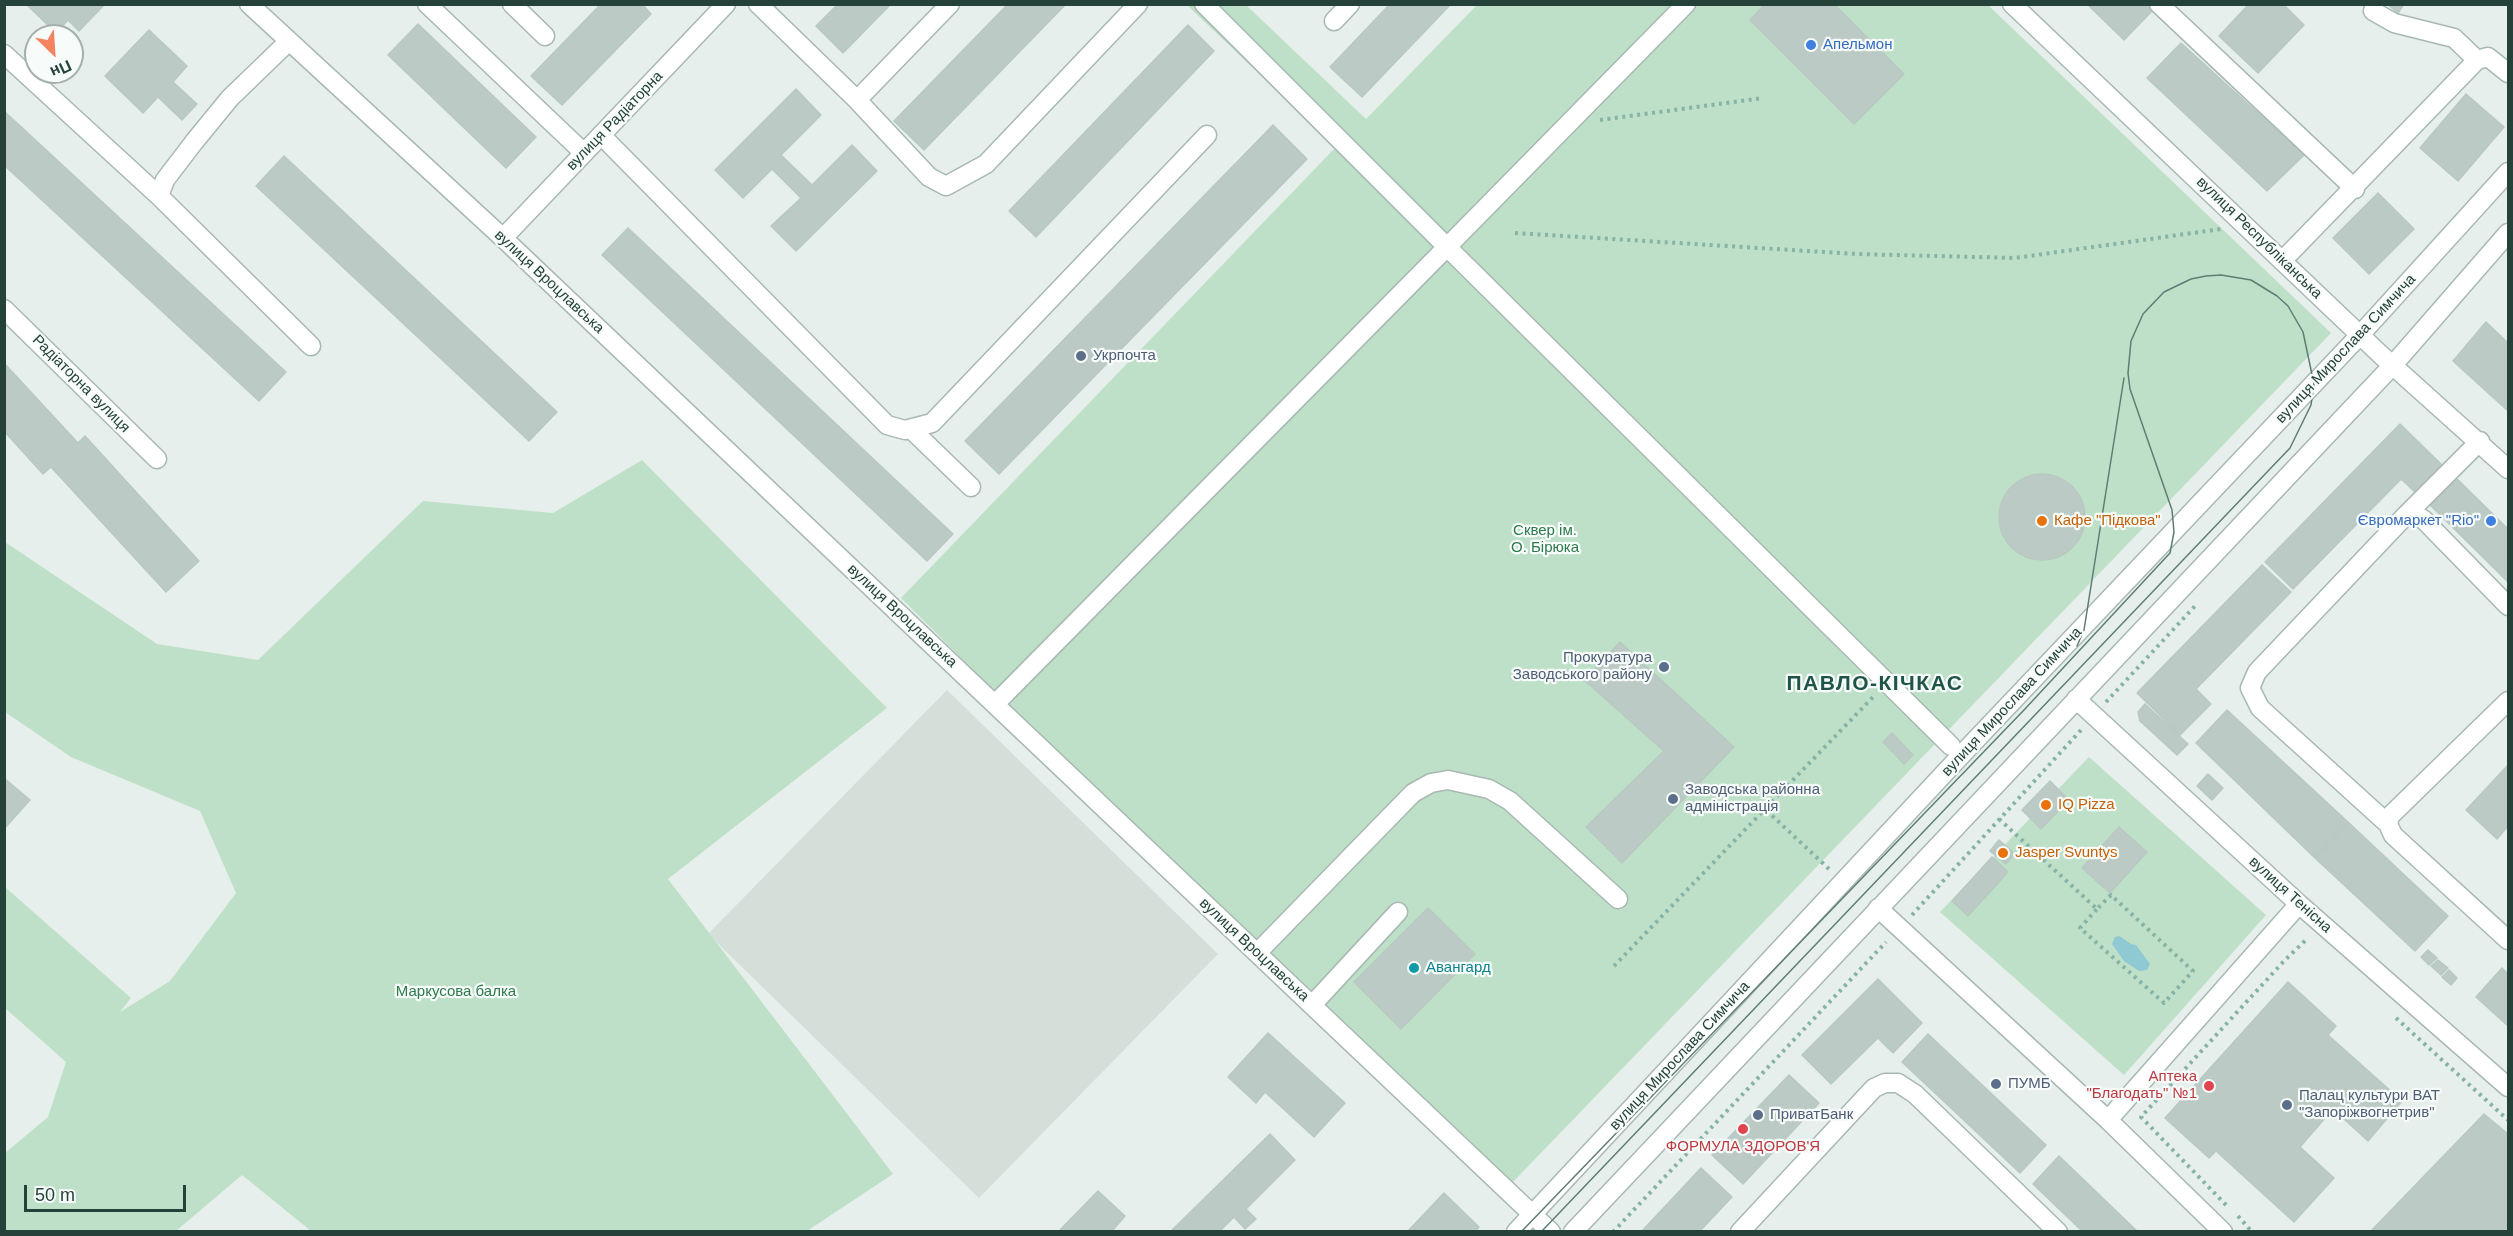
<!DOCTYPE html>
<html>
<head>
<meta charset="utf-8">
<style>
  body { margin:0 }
  #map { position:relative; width:2513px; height:1236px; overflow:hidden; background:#e6efeb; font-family:Helvetica,sans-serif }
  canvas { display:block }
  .frame { position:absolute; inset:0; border:6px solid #24423a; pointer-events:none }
  .north { position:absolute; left:24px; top:24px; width:60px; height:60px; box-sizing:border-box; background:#f7fbf9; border:2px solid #a3b1ad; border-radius:50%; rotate:155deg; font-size:16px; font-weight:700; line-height:24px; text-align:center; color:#24423a }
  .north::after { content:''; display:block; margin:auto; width:21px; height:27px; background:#f4845f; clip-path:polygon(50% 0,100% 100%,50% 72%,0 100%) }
  .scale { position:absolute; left:24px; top:1185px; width:162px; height:27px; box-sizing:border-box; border:3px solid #24423a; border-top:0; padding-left:8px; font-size:18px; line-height:21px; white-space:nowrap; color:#24423a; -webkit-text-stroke:4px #f7fbf9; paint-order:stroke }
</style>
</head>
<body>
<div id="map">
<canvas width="2513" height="1236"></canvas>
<div class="frame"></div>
<div class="north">Пн</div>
<div class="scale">50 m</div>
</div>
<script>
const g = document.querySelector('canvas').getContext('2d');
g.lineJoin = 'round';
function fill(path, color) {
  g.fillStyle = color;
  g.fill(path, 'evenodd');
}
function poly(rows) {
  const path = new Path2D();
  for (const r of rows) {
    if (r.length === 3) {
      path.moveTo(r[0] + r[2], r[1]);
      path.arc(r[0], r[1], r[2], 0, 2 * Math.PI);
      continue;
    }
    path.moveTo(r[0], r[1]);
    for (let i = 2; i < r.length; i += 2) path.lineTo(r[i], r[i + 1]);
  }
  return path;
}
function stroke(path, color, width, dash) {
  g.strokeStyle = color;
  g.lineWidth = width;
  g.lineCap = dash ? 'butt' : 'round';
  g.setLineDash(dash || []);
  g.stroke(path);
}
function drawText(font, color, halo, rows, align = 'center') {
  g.font = font + ' Helvetica,sans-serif';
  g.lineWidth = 4.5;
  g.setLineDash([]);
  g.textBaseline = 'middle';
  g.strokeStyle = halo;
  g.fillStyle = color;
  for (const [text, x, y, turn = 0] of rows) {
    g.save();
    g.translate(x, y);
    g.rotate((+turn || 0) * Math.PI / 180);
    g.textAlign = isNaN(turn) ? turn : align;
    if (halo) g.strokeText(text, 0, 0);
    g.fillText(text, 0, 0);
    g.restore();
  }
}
const built = poly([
  [947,690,1218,954,979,1198,708,934]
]);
const green = poly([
  [1187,5,1246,5,1366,119,1477,5,1988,5,2331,333,1512,1183,1257,953,901,598,1336,147],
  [642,460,887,708,668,879,893,1174,807,1231,311,1231,242,1175,176,1231,5,1231,5,1153,48,1117,66,1062,5,1008,5,887,131,998,120,1012,170,981,236,893,200,811,71,757,5,712,5,542,157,644,258,660,423,501,553,513],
  [2089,757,2266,915,2124,1075,1940,912]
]);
const water = poly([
  [2119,936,2131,944,2136,945,2150,964,2147,970,2139,971,2124,961,2112,944,2115,937]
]);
const building = poly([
  [26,4,105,4,79,31,68,20,56,33,26,4],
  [601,4,642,4,651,14,562,105,531,76,601,4],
  [838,4,891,4,843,53,816,26,838,4],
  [1008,4,1066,4,924,150,894,121,1008,4],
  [1390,4,1451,4,1362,97,1330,67,1390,4],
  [1765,4,1834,4,1904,74,1854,124,1750,20,1765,4],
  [2087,4,2150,4,2154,9,2124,40,2087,4],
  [2249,4,2283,4,2304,25,2258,73,2219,36,2249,4],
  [2387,4,2404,4,2398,13,2387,4],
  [418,24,536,137,506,168,388,55,418,24],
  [1188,25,1214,51,1036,237,1009,211,1188,25],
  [149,30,187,66,173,82,197,104,182,120,158,97,143,113,105,76,149,30],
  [2181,43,2304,155,2267,191,2147,78,2181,43],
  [796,89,821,115,781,155,812,185,852,145,877,171,796,251,771,226,801,198,772,169,743,198,715,170,796,89],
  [2466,94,2504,127,2458,181,2420,148,2466,94],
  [4,111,286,372,259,401,4,165,4,111],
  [1273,125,1307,159,999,474,965,441,1273,125],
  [284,156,557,412,529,441,256,186,284,156],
  [2378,193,2414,229,2369,274,2333,238,2378,193],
  [628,228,953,534,927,561,602,255,628,228],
  [2486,322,2508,343,2508,411,2453,361,2486,322],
  [4,363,78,443,85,436,199,561,166,592,51,467,43,474,4,431,4,363],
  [2400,424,2443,466,2416,493,2401,479,2293,589,2265,562,2400,424],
  [2452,474,2508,529,2508,582,2426,501,2452,474],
  [2042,517,43],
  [2262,565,2291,592,2196,689,2211,704,2180,735,2137,693,2262,565],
  [1620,642,1734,747,1622,863,1586,827,1664,751,1584,680,1620,642],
  [2145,704,2188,744,2177,755,2140,721,2138,712,2145,704],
  [2227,710,2348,822,2315,858,2196,743,2227,710],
  [1892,733,1913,755,1904,764,1883,742,1892,733],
  [2508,765,2508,826,2497,839,2466,810,2508,765],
  [2208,774,2223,788,2212,800,2197,786,2208,774],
  [4,778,30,800,4,829,4,778],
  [2050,781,2069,800,2041,829,2022,810,2050,781],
  [2348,822,2448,916,2415,951,2315,858,2348,822],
  [2119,827,2147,852,2110,893,2082,868,2119,827],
  [1999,840,2015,854,2006,864,1990,851,1999,840],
  [1992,857,2008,872,1968,916,1952,901,1992,857],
  [1428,908,1475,954,1401,1029,1354,982,1428,908],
  [2428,950,2437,958,2429,965,2421,957,2428,950],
  [2438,960,2448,968,2441,975,2431,966,2438,960],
  [2502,968,2508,974,2508,1026,2476,997,2502,968],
  [2449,970,2457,978,2451,985,2442,977,2449,970],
  [1878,979,1922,1023,1893,1053,1878,1038,1831,1084,1802,1055,1878,979],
  [2288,982,2336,1026,2328,1035,2402,1101,2368,1141,2333,1109,2300,1147,2334,1178,2294,1222,2216,1151,2209,1158,2165,1118,2288,982],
  [1268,1033,1345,1103,1314,1137,1265,1092,1256,1103,1228,1077,1268,1033],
  [1928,1034,2046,1145,2020,1173,1902,1062,1928,1034],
  [1789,1075,1819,1103,1743,1184,1712,1155,1789,1075],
  [2484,1114,2508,1134,2508,1232,2370,1232,2484,1114],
  [1270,1134,1295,1160,1246,1209,1256,1219,1245,1229,1234,1217,1219,1232,1170,1232,1270,1134],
  [2059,1156,2138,1232,2083,1232,2033,1184,2059,1156],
  [1701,1168,1732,1197,1699,1232,1641,1232,1701,1168],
  [1098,1191,1125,1216,1111,1232,1058,1232,1098,1191],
  [1444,1193,1479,1227,1475,1232,1407,1232,1444,1193]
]);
const path = poly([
  [1600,120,1763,98],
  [1515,233,1857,254,2015,258,2221,229],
  [2106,702,2195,606],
  [1999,819,2097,909,2111,895,2193,971,2164,1003,2080,928,2097,909],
  [1829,869,1765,809,1874,696],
  [1912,915,2081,730],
  [1614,966,1765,809],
  [2396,1018,2508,1120],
  [2226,1205,2141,1117,2284,961,2308,938],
  [2238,1216,2252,1232],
  [1613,1232,1886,942]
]);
const minor = poly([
  [249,4,503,238,1551,1232],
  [427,4,584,153],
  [512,4,545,36],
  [758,4,857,100,929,177,946,186,986,164,1138,4],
  [1686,4,1447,247,1951,746],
  [2012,4,2381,355,2508,469],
  [2159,4,2355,189],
  [2373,11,2394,23,2454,38,2477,60,2488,57,2508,73],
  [1334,21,1350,4],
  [4,54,159,196,311,346],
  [857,100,950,4],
  [601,135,887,425,905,430,932,423,1207,135],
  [159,196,165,180,194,142,230,98,288,42],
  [503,238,726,4],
  [2282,261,2477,60],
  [4,309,157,459],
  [912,430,971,487],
  [2406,515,2480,441],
  [2508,606,2424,520,2416,515,2406,515,2257,672,2250,688,2260,708,2388,824,2390,816,2508,701],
  [2076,699,2299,904,2508,1087],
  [995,704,1447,247,1204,4],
  [2388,824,2393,835,2508,940],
  [1878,908,2108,1120,2223,1232],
  [1257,953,1413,793,1431,783,1448,780,1489,789,1510,801,1618,899],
  [1312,1005,1398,912],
  [2108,1120,2299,904],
  [1516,1232,1968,748,2360,335,2508,172],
  [1573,1232,2393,365,2508,233],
  [1740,1232,1874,1088,1885,1083,1898,1083,1915,1094,2058,1232]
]);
const tram = poly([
  [2077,646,2084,630,2124,378],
  [1521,1232,2024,710,2170,553,2174,532,2172,510,2130,389,2128,373,2131,341,2143,314,2164,292,2191,279,2206,276,2221,275,2251,280,2277,296,2288,306,2303,332,2314,384,2311,405,2290,448,1541,1232]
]);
const markers = [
  [1811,45,6,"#3f7fe0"],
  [1081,356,6,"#5c6f8a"],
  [2042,521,6,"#e8710a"],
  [2491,521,6,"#3f7fe0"],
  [1664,667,6,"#5c6f8a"],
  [1673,799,6,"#5c6f8a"],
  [2046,805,6,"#e8710a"],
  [2003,853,6,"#e8710a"],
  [1414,968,6,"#0f9aa8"],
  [1996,1084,6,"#5c6f8a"],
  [2209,1086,6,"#e0444e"],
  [2287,1105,6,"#5c6f8a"],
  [1758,1115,6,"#5c6f8a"],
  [1743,1129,6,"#e0444e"]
];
const shopNames = [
  ["Апельмон",1823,45],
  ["Євромаркет \"Rio\"",2479,521,"right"]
];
const streetNames = [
  ["вулиця Радіаторна",615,121,-46],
  ["вулиця Республіканська",2259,238,44],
  ["вулиця Вроцлавська",549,282,43],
  ["вулиця Мирослава Симчича",2346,349,-47],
  ["Радіаторна вулиця",81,384,45],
  ["вулиця Вроцлавська",902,616,43],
  ["вулиця Мирослава Симчича",2012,702,-47],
  ["вулиця Тенісна",2290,895,42],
  ["вулиця Вроцлавська",1254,950,43],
  ["вулиця Мирослава Симчича",1680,1056,-47]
];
const serviceNames = [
  ["Укрпочта",1093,356],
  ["Прокуратура",1652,658,"right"],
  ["Заводського району",1652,675,"right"],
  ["Заводська районна",1685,790],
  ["адміністрація",1685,807],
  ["ПУМБ",2008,1084],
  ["Палац культури ВАТ",2299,1096],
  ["\"Запоріжвогнетрив\"",2299,1113],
  ["ПриватБанк",1770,1115]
];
const foodNames = [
  ["Кафе \"Підкова\"",2054,521],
  ["IQ Pіzza",2058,805],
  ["Jasper Svuntys",2015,853]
];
const parkNames = [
  ["Сквер ім.",1545,531],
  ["О. Бірюка",1545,548],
  ["Маркусова балка",456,992]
];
const cultureNames = [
  ["Авангард",1426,968]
];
const healthNames = [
  ["Аптека",2197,1077],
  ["\"Благодать\" №1",2197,1094],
  ["ФОРМУЛА ЗДОРОВ'Я",1743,1147,"center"]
];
const districtNames = [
  ["ПАВЛО-КІЧКАС",1875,684]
];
fill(built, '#d4dfda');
fill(green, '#bfe0c8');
fill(water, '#8ec9d4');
fill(building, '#bbcac4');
stroke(building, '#b8c9c2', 1.5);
stroke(minor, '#a8b8b2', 21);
stroke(path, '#86b3a5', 4, [3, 4.5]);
stroke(minor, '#fff', 18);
stroke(tram, '#5f7d75', 1.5);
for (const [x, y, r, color] of markers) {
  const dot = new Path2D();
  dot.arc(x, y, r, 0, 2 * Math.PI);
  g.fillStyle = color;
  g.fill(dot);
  stroke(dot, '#f7fbf9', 2);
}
drawText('15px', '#366cbe', '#f7fbf9', shopNames, 'left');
drawText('15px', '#24423a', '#f7fbf9', streetNames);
drawText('15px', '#4e5e75', '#f7fbf9', serviceNames, 'left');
drawText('15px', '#c56008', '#f7fbf9', foodNames, 'left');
drawText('15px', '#2d7a4b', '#f7fbf9', parkNames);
drawText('15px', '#0d838f', '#f7fbf9', cultureNames, 'left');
drawText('15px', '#be3a42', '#f7fbf9', healthNames, 'right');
g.letterSpacing = '1.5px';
drawText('bold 21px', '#1f5548', '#f7fbf9', districtNames);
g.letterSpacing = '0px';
</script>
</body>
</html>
